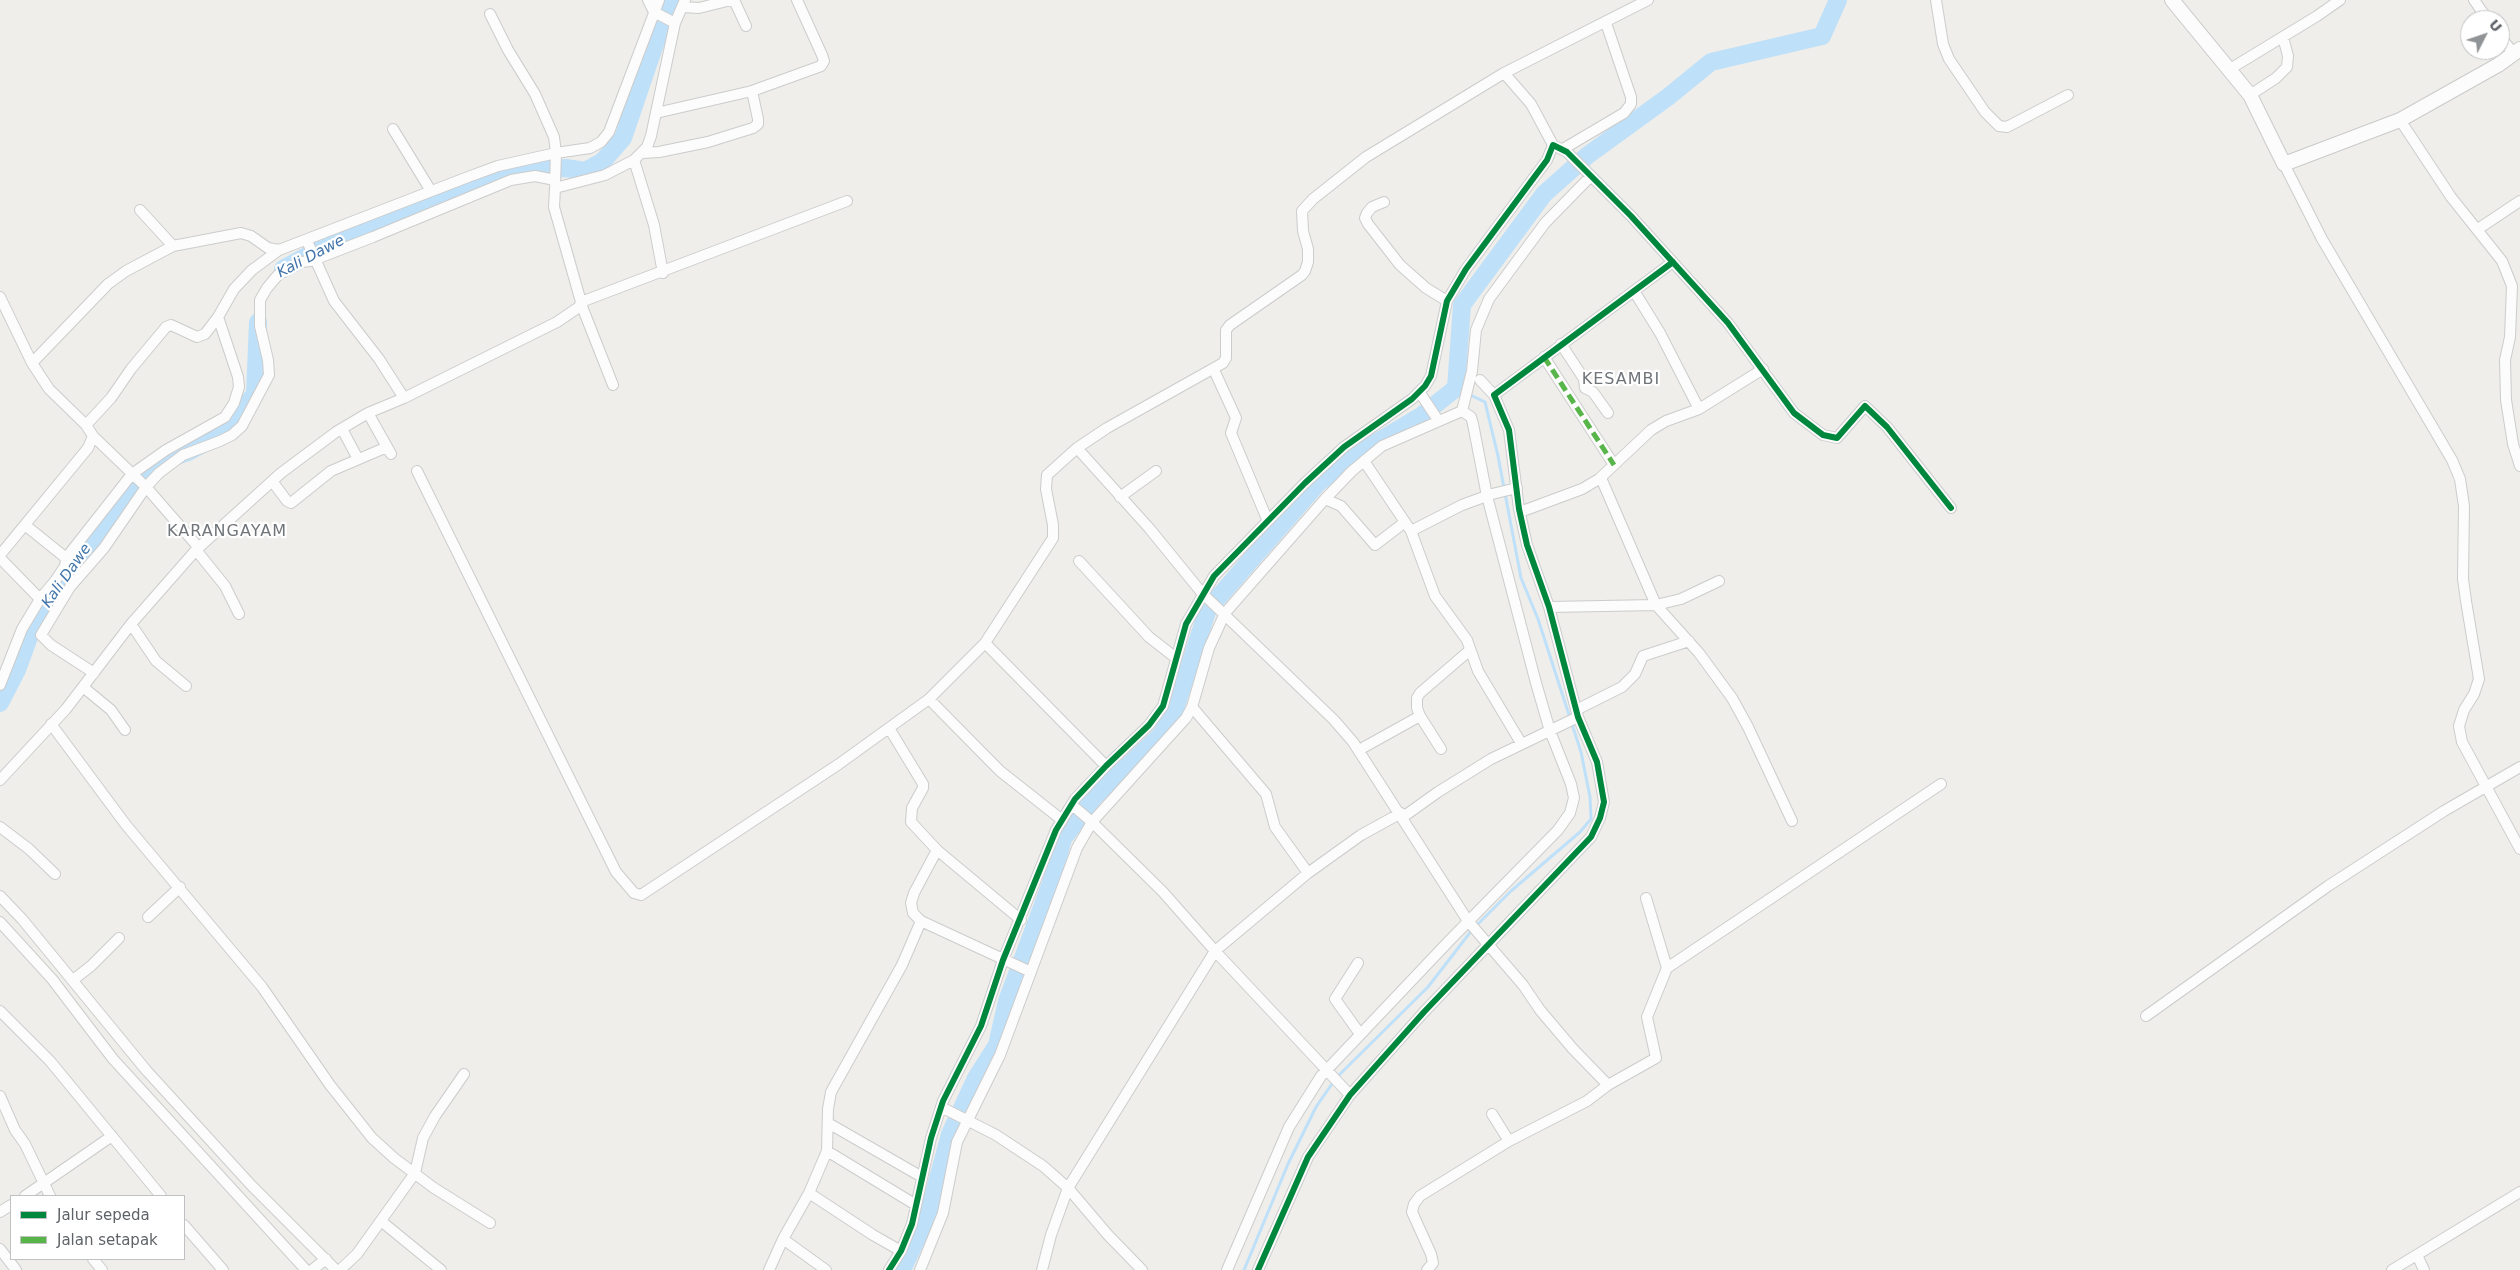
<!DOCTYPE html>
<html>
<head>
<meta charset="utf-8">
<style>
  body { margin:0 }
  #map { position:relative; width:2520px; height:1270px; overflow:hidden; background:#efeeea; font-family:"DejaVu Sans",sans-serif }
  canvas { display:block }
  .legend { position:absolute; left:10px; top:1195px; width:175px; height:65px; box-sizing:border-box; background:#fff; border:1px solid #bfc1c3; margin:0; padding:6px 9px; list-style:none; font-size:15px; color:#5f6368 }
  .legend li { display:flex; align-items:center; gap:10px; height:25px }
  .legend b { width:25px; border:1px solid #bfc1c3 }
  .north { position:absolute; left:2460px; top:10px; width:50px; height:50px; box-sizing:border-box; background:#fff; border:1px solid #bfc1c3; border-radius:50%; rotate:49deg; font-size:14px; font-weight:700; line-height:20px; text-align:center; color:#5f6368 }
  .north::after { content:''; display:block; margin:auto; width:18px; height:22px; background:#919496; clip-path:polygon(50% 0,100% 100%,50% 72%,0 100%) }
</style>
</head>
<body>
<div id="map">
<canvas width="2520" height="1270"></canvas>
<ul class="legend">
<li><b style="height:6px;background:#00873e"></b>Jalur sepeda</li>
<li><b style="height:6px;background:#58b549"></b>Jalan setapak</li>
</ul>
<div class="north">U</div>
</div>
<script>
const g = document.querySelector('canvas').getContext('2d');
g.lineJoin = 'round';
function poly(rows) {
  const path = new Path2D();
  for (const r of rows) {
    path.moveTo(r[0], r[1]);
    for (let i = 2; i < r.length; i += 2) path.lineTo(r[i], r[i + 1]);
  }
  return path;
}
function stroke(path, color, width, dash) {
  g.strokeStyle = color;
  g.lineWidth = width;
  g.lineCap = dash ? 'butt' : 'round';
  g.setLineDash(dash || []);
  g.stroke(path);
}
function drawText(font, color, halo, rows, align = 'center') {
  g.font = font + ' "DejaVu Sans",sans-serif';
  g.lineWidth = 4.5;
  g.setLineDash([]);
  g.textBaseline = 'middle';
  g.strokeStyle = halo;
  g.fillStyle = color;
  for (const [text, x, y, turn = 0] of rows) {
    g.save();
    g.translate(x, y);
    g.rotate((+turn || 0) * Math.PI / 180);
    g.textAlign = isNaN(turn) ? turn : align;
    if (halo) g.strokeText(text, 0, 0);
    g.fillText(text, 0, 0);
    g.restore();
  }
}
const stream = poly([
  [1244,1270,1288,1164,1316,1107,1336,1078,1428,987,1472,930,1511,891,1580,832,1591,819,1590,797,1581,752,1538,619,1521,578,1498,456,1485,402,1456,388]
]);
const river = poly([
  [283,269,318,250,472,184,507,172,566,168,585,171,603,161,623,138,670,0],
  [0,703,17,670,32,629,53,594,90,547,135,480,159,462,188,452,223,433,255,394,258,322],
  [902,1270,928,1215,950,1134,976,1078,997,1045,1007,1001,1051,883,1063,839,1094,797,1161,735,1175,709,1208,609,1318,483,1369,447,1421,416,1456,388,1462,305,1544,194,1588,155,1668,97,1711,62,1822,36,1838,0]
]);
const minor = poly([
  [648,0,654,12,675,23],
  [734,0,746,26],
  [1936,0,1943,44,1949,59,1985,112,1999,126,2007,127,2068,95],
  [2474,0,2488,20],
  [682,7,699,8,731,0],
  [490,14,508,50,535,94,554,137,556,153,590,148,601,142,609,132,659,0],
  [2500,36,2514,54],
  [2230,69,2317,16,2340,0],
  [2250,95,2276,78,2287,67,2288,56,2283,37],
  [656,113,752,91],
  [2400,120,2451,197,2502,261,2512,286,2510,337,2505,360,2506,400,2513,444,2520,466],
  [393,129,431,191],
  [1553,145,1531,104,1504,73,1648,0],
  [1563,149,1624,113,1631,104,1631,97,1606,23],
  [642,153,659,152,708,142,753,128,758,124,758,119,752,91,821,66,824,61,822,55,797,0],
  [634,160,654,225,663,273],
  [2284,164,2322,239,2452,460,2460,479,2464,506,2463,579,2466,601,2479,679,2474,694,2464,710,2459,726,2462,742,2520,849],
  [1384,202,1372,207,1367,213,1365,218,1368,224,1400,265,1426,288,1447,301],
  [140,210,173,246],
  [2478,229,2520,201],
  [307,241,334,301,379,359,404,398],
  [0,297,32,363,49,389,86,425,93,436,88,448,0,555],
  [581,302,847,201],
  [581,304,613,385],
  [1561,344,1584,379,1585,388,1593,392,1608,413],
  [1544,357,1614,465],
  [32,363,108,284,126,271,173,246,241,233,251,236,268,248,279,250,468,177,498,166,556,153,555,184],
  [1214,370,1236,418,1231,433,1267,519],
  [1480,380,1494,395],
  [1420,393,1438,420],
  [1699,409,1763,369],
  [1462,411,1472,371,1476,330,1489,299,1545,223,1590,177],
  [368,413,391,454],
  [86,425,111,398,131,369,166,327,171,325,197,337,205,334,218,317,234,289,252,270,279,250],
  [342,429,358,459],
  [93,436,146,487,199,548],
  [1077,448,1149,528,1202,593,1334,720,1353,742,1468,921,1523,985,1540,1010,1573,1049,1608,1085,1587,1101,1509,1141,1492,1114],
  [1364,461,1411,531,1435,596,1467,640,1478,671,1521,743],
  [417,471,616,872,634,893,641,895,839,764,929,699,985,643,1053,538,1053,525,1046,489,1047,475,1077,448,1107,428,1223,363,1226,358,1226,330,1230,325,1302,275,1305,271,1308,262,1308,249,1303,231,1302,211,1313,199,1366,157,1504,73],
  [1601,478,1656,605,1699,653,1732,698,1748,727,1792,821],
  [272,481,287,501,291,503,331,471,387,447],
  [1120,497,1156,471],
  [1325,499,1341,506,1375,545,1405,522],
  [1520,512,1582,489,1599,479,1651,430,1666,421,1699,409,1660,333,1634,291],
  [25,525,66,558,65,566,55,581,40,599],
  [1411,531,1462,505,1492,494,1517,488],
  [196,550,225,586,239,614],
  [0,558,40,599,22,629,0,685],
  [66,558,132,474,166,450,225,417,234,403,239,387,238,377,218,317],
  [1079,561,1149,637,1176,658],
  [1549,607,1656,605,1681,599,1719,581],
  [131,624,156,661,186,686],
  [985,643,1106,766],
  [94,673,51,645,41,635,70,587,104,548,146,487,159,473,183,455,220,441,232,435,242,426,269,375,268,360,260,326,260,300,267,288,278,275,301,262,311,261,373,237,511,180,535,176,555,180],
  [83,687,111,710,125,730],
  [929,699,1000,771,1062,820],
  [1192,707,1266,794,1275,827,1308,873],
  [1576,710,1622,687,1635,674,1643,656,1689,641],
  [51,724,126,825,262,987,330,1085,372,1138,394,1158,434,1188,490,1223],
  [889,728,923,784,923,788,912,808,911,822,937,850,914,893,911,903,913,913,921,921,1031,972],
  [1441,749,1420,716,1417,708,1417,698,1420,693,1470,650],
  [1359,750,1420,716],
  [0,780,66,709,131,624,196,550,281,473,336,432,368,413,404,398,557,322,579,307,581,302,554,207,555,188,605,175,634,160,647,147,651,136,675,23,685,0],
  [1072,805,1092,822,1163,892,1215,951,1350,1095],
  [1403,817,1438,792,1491,759,1578,717],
  [0,827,29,849,55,874],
  [937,850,1021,920],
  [0,896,22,919,146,1070,251,1185,336,1270],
  [148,917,180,887],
  [0,922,52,979,113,1059,306,1270],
  [1358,963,1335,999,1360,1034],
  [1667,968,1941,784],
  [73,980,91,966,119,938],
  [0,1011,50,1061,161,1196],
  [2146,1016,2328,886,2444,811,2520,767],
  [1608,1085,1656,1058,1647,1017,1667,968,1646,898],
  [0,1096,15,1130,25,1144,50,1196],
  [941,1107,996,1135,1043,1166,1068,1188,1108,1235,1142,1270],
  [828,1123,922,1177],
  [809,1193,827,1151],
  [25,1196,112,1136],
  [916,1205,827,1151,828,1109,831,1092,902,965,921,921],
  [0,1212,11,1205],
  [381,1221,441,1270],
  [184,1225,223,1270],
  [783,1239,826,1270],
  [0,1249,16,1270],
  [2417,1255,2424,1270],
  [93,1259,102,1270],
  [312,1270,326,1259],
  [340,1270,357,1254,415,1173,423,1138,435,1116,464,1074],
  [769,1270,783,1239,809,1193,873,1235,901,1251],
  [889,1270,901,1251,912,1224,931,1138,943,1101,981,1026,1003,960,1056,830,1075,799,1106,766,1149,725,1163,706,1186,624,1214,576,1305,483,1344,447,1412,399,1425,386,1431,376,1447,301,1466,269,1547,160,1553,145,1567,152,1631,216,1728,323,1794,413,1823,435,1837,438,1865,406,1887,427,1951,508],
  [920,1270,943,1213,957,1142,1000,1055,1077,848,1092,822,1186,718,1192,707,1209,648,1225,613,1325,499,1352,471,1382,446,1462,411],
  [1042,1270,1051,1235,1068,1188,1215,951,1308,873,1361,835,1401,813],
  [1227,1270,1289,1127,1321,1076,1449,941,1558,830,1570,813,1574,798,1571,784,1550,731,1536,683,1487,496,1473,424,1471,417,1462,411],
  [1258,1270,1308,1157,1350,1095,1424,1012,1591,837,1600,818,1604,802,1597,762,1578,717,1549,607,1527,545,1519,509,1509,430,1494,395,1673,262],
  [1427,1270,1433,1263,1431,1254,1412,1212,1414,1204,1420,1196,1509,1141],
  [2392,1270,2520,1192]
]);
const secondary = poly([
  [2172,0,2250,95,2284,164,2400,120,2498,65,2520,49]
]);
const quiet = poly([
  [1544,357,1614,465]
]);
const cycleway = poly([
  [889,1270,901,1251,912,1224,931,1138,943,1101,981,1026,1003,960,1056,830,1075,799,1106,766,1149,725,1163,706,1186,624,1214,576,1305,483,1344,447,1412,399,1425,386,1431,376,1447,301,1466,269,1547,160,1553,145,1567,152,1631,216,1728,323,1794,413,1823,435,1837,438,1865,406,1887,427,1951,508],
  [1258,1270,1308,1157,1350,1095,1424,1012,1591,837,1600,818,1604,802,1597,762,1578,717,1549,607,1527,545,1519,509,1509,430,1494,395,1673,262]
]);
const waterNames = [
  ["Kali Dawe",311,257,-28],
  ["Kali Dawe",67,576,-55]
];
const quarterNames = [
  ["KESAMBI",1621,380],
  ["KARANGAYAM",227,532]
];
stroke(stream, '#bfe0f9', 3);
stroke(river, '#bfe0f9', 18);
stroke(minor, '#cbcccc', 12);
stroke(secondary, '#cacacb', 16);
stroke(minor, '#fdfcfc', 10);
stroke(secondary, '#fdfcfc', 14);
stroke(quiet, '#58b549', 5, [10, 5]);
stroke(cycleway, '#00873e', 6);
drawText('italic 15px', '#4174aa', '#fff', waterNames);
g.letterSpacing = '1px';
drawText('16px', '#70757a', '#fff', quarterNames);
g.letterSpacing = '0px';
</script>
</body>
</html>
